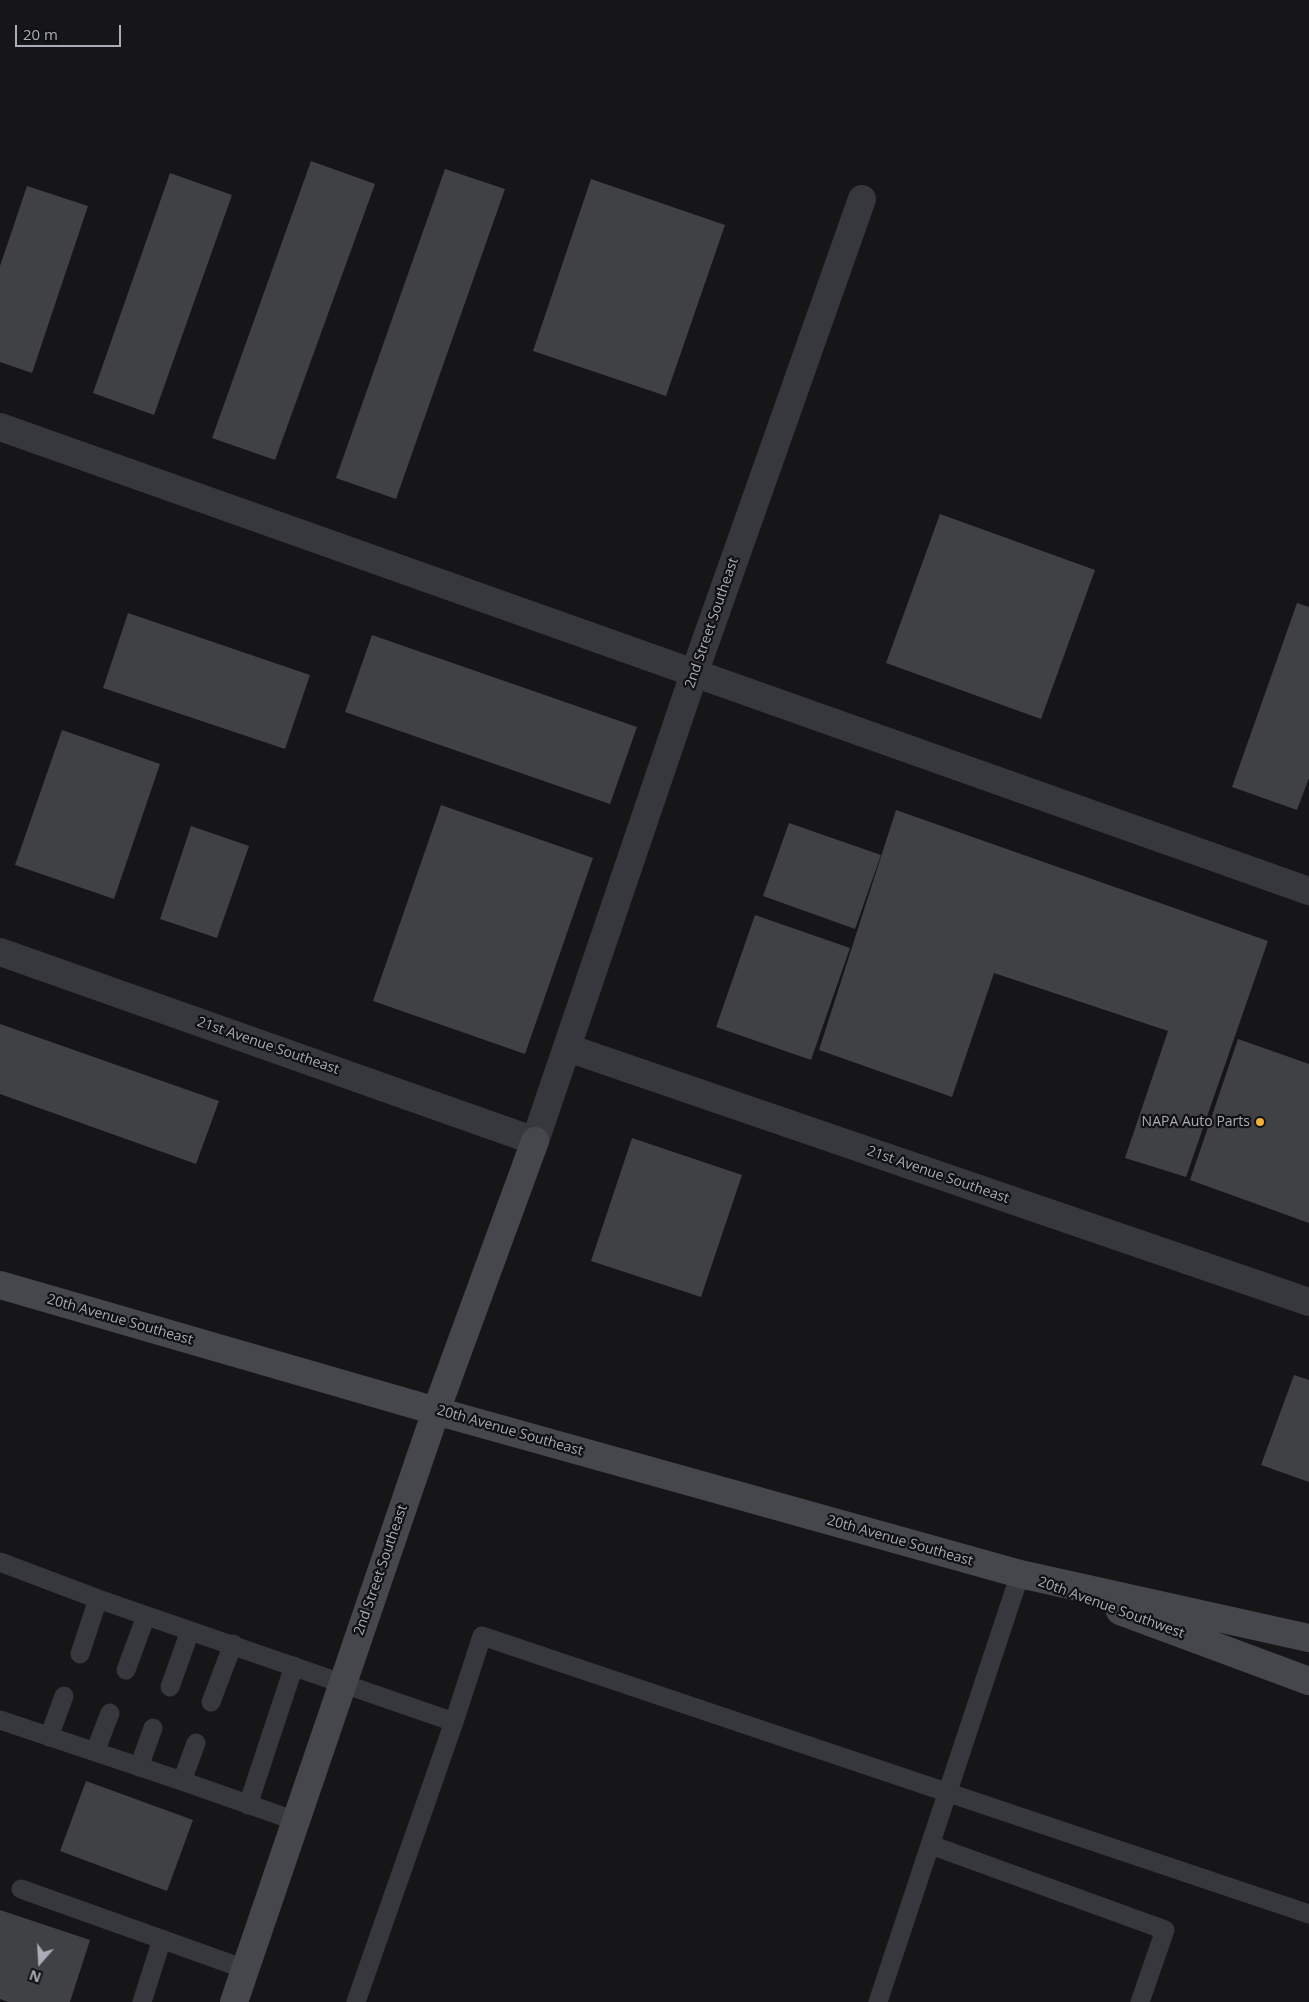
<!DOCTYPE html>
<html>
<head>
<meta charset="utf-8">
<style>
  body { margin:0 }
  #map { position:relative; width:1309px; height:2002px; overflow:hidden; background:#161618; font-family:"Open Sans",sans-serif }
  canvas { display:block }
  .north { position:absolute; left:15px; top:1937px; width:50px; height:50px; -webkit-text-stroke:4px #111113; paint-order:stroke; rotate:199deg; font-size:14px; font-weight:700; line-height:20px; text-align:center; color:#a8adb8 }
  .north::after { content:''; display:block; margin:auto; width:18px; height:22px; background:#a8adb8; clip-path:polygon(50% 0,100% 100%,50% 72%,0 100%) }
  .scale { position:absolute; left:15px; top:25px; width:106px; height:22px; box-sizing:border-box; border:2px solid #a8adb8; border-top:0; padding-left:6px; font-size:15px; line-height:18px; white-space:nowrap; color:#a8adb8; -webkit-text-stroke:4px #111113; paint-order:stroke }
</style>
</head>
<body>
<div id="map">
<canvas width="1309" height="2002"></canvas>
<div class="north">N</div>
<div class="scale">20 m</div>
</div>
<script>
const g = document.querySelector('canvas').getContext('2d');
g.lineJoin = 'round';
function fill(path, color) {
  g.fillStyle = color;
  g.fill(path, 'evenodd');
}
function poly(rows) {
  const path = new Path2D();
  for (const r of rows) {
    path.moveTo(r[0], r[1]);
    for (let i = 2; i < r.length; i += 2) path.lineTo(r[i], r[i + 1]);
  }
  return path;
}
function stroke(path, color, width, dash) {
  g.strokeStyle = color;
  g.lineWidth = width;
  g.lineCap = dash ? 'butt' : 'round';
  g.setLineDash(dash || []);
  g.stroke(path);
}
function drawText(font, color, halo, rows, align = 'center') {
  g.font = font + ' "Open Sans",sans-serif';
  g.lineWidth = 4.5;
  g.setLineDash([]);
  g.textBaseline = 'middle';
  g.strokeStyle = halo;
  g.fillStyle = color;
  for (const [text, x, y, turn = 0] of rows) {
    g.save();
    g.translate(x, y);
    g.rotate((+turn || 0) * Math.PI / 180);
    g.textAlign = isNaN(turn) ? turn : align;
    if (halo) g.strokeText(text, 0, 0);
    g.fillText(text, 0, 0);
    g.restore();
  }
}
const building = poly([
  [311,161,375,184,275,460,212,438],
  [445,169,505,189,396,499,336,478],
  [170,173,232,195,154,415,93,393],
  [591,179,725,225,666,396,533,351],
  [27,186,88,206,32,373,0,362,0,266],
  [940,514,1095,570,1041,719,886,663],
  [1297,603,1309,607,1309,778,1297,810,1232,787],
  [128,613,310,675,285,749,103,688],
  [372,635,637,727,610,804,345,712],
  [62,730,160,764,114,899,15,865],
  [441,805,593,858,525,1054,373,1001],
  [896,810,1268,941,1186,1177,1125,1158,1168,1031,994,973,952,1097,819,1050],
  [789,823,881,855,855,929,763,896],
  [191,826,249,846,217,938,160,919],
  [755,915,850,948,811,1060,716,1027],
  [0,1024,219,1101,196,1164,0,1094],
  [1238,1039,1309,1064,1309,1223,1190,1180],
  [632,1138,742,1175,701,1297,591,1261],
  [1294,1375,1309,1380,1309,1482,1261,1465],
  [86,1781,193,1820,167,1891,60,1851],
  [0,1910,90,1940,70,2002,8,2002,0,1999]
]);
const lane = poly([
  [0,1562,98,1599,454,1722,356,2002],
  [80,1654,98,1599],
  [126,1670,146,1616],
  [170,1687,190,1631],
  [211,1702,233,1644],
  [0,1720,182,1781,296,1821],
  [454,1722,482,1636,1309,1914],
  [49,1737,64,1696],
  [95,1752,110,1713],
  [139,1767,153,1728],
  [182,1781,196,1743],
  [248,1805,294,1666],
  [931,1845,1165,1930,1140,2002],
  [21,1889,245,1969],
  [142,2002,162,1939],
  [878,2002,1020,1574]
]);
const street = poly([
  [0,427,1309,891],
  [0,952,535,1141,694,674,862,199],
  [568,1048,1309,1302]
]);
const secondary = poly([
  [0,1285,436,1411,1020,1574,1309,1638],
  [1120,1611,1309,1681],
  [234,2002,436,1411,535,1141]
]);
const markers = [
  [1260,1122,5,"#f2b134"]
];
const streetNames = [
  ["2nd Street Southeast",712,623,-71],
  ["21st Avenue Southeast",268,1046,19],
  ["21st Avenue Southeast",938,1175,19],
  ["20th Avenue Southeast",120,1320,16],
  ["20th Avenue Southeast",510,1431,16],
  ["20th Avenue Southeast",900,1541,16],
  ["2nd Street Southeast",381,1570,-71],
  ["20th Avenue Southwest",1111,1608,20]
];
const poiNames = [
  ["NAPA Auto Parts",1250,1122]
];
fill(building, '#404145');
stroke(lane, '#37383d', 19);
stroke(street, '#37383d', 28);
stroke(secondary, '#45474d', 28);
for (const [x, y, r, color] of markers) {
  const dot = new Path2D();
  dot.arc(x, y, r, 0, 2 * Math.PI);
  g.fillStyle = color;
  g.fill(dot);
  stroke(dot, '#111113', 2);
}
drawText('14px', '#a8adb8', '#111113', streetNames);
drawText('14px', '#a8adb8', '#111113', poiNames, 'right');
</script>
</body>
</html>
